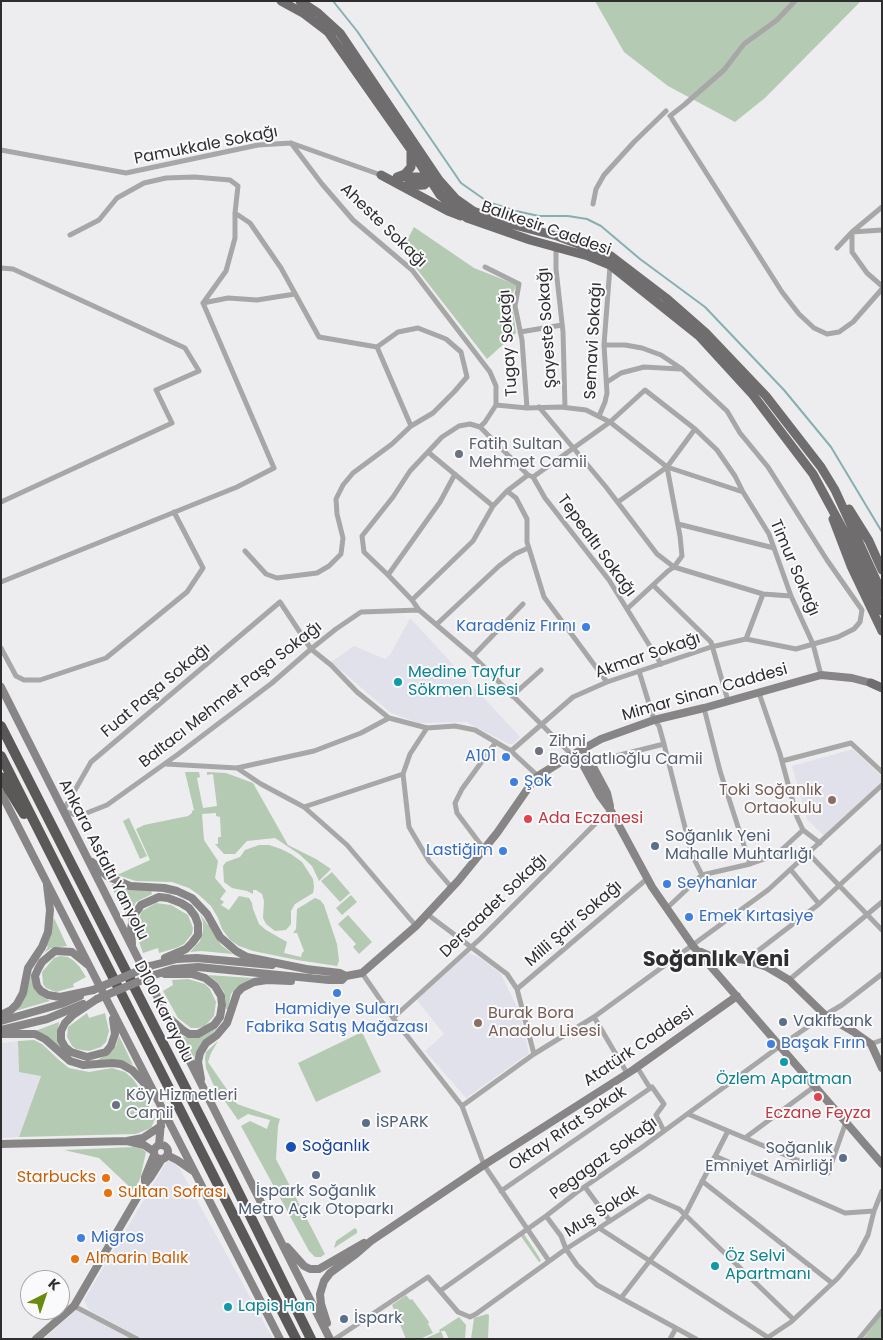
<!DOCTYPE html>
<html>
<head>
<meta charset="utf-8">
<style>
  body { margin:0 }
  #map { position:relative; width:883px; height:1340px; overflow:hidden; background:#ededef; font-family:Poppins,sans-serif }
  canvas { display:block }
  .frame { position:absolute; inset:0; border:2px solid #2e2e2f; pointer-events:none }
  .north { position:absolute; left:20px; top:1270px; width:50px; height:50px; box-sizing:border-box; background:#fafafc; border:1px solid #a8a8aa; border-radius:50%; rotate:41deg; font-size:14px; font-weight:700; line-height:20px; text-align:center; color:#2e2e2f }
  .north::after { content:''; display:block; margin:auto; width:18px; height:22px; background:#688b0f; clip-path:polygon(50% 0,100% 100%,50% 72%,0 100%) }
</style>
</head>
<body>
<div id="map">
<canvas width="883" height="1340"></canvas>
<div class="frame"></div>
<div class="north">K</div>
</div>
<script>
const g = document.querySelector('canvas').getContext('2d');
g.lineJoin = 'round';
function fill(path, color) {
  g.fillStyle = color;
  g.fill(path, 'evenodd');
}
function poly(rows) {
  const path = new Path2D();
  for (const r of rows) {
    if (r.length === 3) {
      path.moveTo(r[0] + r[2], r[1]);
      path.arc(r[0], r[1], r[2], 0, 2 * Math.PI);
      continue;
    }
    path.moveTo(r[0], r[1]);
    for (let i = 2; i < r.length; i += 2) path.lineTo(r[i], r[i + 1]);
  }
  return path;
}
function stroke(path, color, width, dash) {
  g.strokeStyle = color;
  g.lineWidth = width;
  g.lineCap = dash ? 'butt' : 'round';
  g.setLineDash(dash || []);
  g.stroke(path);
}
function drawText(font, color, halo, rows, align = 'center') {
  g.font = font + ' Poppins,sans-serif';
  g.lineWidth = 4;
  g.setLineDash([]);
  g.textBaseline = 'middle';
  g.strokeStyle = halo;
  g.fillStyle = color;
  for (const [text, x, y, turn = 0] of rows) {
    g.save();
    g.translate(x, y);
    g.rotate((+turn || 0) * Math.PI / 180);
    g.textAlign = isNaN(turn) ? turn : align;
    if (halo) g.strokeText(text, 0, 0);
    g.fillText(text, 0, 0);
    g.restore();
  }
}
const built = poly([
  [410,618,520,737,513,744,509,744,466,722,419,723,391,713,331,662,354,646,385,659,390,655],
  [853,749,882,777,882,781,824,836,807,819,792,766],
  [469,953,482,959,501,974,519,1011,529,1053,466,1098,425,1051,444,1034,415,998],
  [18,1041,19,1071,41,1075,19,1137,1,1138,1,1043],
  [167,1161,172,1161,180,1169,273,1339,143,1339,89,1310,84,1300],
  [77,1308,133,1339,44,1339]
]);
const green = poly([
  [595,1,861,1,765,98,735,122,668,86,624,52],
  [414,227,474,268,517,285,511,296,516,333,487,359,402,250],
  [185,772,199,772,200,777,197,778,203,808,217,806,213,774,207,775,207,772,226,773,253,783,288,845,316,859,331,869,319,881,312,866,299,854,275,838,247,841,235,854,224,854,215,844,218,844,218,837,221,837,220,817,216,816,216,813,202,814,204,840,218,861,215,878,226,891,220,899,224,902,221,905,229,910,239,896,249,898,252,903,253,909,259,924,266,930,287,942,284,953,301,957,302,953,304,951,297,933,293,933,296,929,297,909,315,898,320,900,324,905,337,944,339,961,337,966,297,960,253,951,239,946,230,940,222,929,218,918,211,906,199,895,189,888,172,882,136,881,117,875,150,860,136,829,144,825,188,816,192,813,192,811,194,810],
  [129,818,147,856,140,859,123,821],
  [259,845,269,845,281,849,291,854,302,862,313,879,314,887,313,893,295,904,291,911,291,924,286,930,275,931,266,924,263,918,264,901,262,894,256,890,253,890,253,894,247,891,232,888,224,882,223,866,226,862,240,857,245,850],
  [332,872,350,893,340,902,321,881],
  [112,884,132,890,151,890,152,894,136,902,128,918,112,888],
  [351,895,357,902,342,915,336,908],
  [156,903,171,905,188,915,193,928,192,934,184,944,176,948,159,953,158,948,143,953,138,939,137,924,142,911],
  [200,914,208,925,210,924,221,945,233,954,201,951,190,952,200,941,203,931,203,922],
  [348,915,372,942,359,954,353,947,356,944,338,924],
  [54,918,67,946,51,948,44,953,48,947,46,946],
  [60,956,68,957,74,961,79,966,86,977,73,984,74,987,56,992,46,988,43,984,42,972,54,958],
  [32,972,34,988,38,993,50,1001,15,1011,18,1008,26,988,28,987],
  [208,975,252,978,235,989,231,994,228,1009,226,1009,226,1000,224,992,218,983],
  [188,979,205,984,210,989,216,1002,214,1016,205,1026,198,1028,191,1028,178,1018,163,991,173,985,172,980],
  [87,1013,89,1018,105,1013,109,1031,106,1042,101,1047,89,1051,76,1049,72,1046,67,1037,68,1027],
  [59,1022,57,1035,61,1049,46,1035,35,1031],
  [218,1028,203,1041,194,1058,183,1037,195,1038,202,1036],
  [362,1032,381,1072,316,1102,298,1063],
  [119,1036,133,1065,113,1059,96,1061,112,1051,116,1046],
  [34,1040,42,1044,59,1060,69,1068,89,1072,112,1068,125,1072,133,1079,140,1089,154,1116,155,1119,151,1128,136,1134,19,1137,41,1076,19,1072,18,1041],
  [218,1041,211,1053,208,1062,237,1104,280,1119,278,1126,276,1159,325,1254,321,1257,315,1257,309,1251,241,1126,250,1121,267,1129,270,1120,248,1114,238,1120,213,1084,206,1068,205,1058,206,1052],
  [134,1147,142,1149,146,1152,140,1179,134,1191,99,1158,64,1150],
  [355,1228,357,1230,357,1233,334,1248,336,1241],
  [524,1234,539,1257,541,1261,539,1262,520,1235],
  [406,1295,410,1300,412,1299,429,1322,428,1324,433,1333,420,1339,406,1339,392,1305],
  [487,1314,489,1315,488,1339,471,1339,474,1318],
  [882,1314,882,1336,879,1339,863,1339],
  [459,1317,466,1325,465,1339,449,1339,445,1331,441,1331,444,1339,424,1339,440,1332,439,1330]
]);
const stream = poly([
  [333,1,357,31,461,183,488,202,516,211,539,216,568,216,587,219,601,226,640,259,705,307,784,390,831,447,882,532]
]);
const street = poly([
  [670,116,684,105,724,70,744,44,777,20,795,1],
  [672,119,782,292,799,314,814,328,827,334,839,332,853,322,882,289],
  [291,143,322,184,353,220,412,270,490,372,496,386,496,405],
  [1,150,126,173,258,145,291,143,381,175],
  [593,204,596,189,604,175,634,142,666,111],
  [235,213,250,223,281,268,319,337,377,347,398,332,418,328,446,339,461,352,467,377,454,392,433,413,411,426,392,444,353,473,343,485,336,499,337,514,343,538,341,554,329,566,317,573,277,578,266,574,245,551],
  [882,230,852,232,852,252,867,273,882,286],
  [70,235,99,220,117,198,144,183,166,178,194,177,230,180,238,186,235,213,235,238,226,271,203,303,228,298,257,300,295,294],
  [556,247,556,269,563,332,565,407],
  [837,248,852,232,882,207],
  [485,267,519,284,515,306,522,340,527,408],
  [1,268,13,269,185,348,199,371,156,390,172,423,1,502],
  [520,332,562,325],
  [377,347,411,426],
  [607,382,621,373,644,367,680,369],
  [496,405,527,408,561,407,586,410,610,422,667,467,680,536,682,556,674,567,668,571,627,609],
  [496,405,485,422,480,427,528,475,533,477,545,498,609,580,661,664],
  [539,407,606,487,657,554,674,567,763,594,791,596],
  [599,416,605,402,607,393,604,345,610,266],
  [480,427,470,424,459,426,442,437,410,471,393,497,362,536,364,552,388,575,412,600,419,610,473,656,572,755],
  [428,452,493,506],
  [667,467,743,492,769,534,791,596,813,644,821,675],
  [533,477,610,422,645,390,695,429,717,450,735,476,743,492],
  [507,491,516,498,527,519,527,542,544,597,607,682],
  [618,502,667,467,695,429],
  [678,524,774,548],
  [388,575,440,502,455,474],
  [1,582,237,487,274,468,203,303],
  [653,585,711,642,728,701],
  [412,600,473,541,493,506,507,491,528,475],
  [419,610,361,612,336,629,311,649,272,683,177,755,107,805,79,816,63,811,91,762,280,602,311,649,331,665,357,692,389,718,427,728,455,726,475,730,511,751,538,776],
  [437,624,499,566,515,554,528,548],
  [746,639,763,594],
  [1,648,16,676,24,680,40,680,106,658,187,592,203,568,174,512],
  [473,656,523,604],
  [639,671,654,720,659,726,664,744,692,855,702,875],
  [512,696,541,670],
  [704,708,720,771,750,864],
  [427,728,410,754,403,774,409,827,429,861,452,888],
  [511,751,573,697,607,682,711,647,746,639,796,649,838,637,854,629,860,622,862,610,827,560,768,467,740,433,727,411,682,369,661,355,642,348,625,345,604,345],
  [616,756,664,744],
  [782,761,851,743,882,772],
  [166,764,237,768,314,751,361,733,389,718],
  [237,768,261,784,304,807,347,845,416,926],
  [304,807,403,774],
  [803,830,820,843],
  [484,849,457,813,455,803,462,789,496,742],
  [808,853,882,930],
  [791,870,819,904],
  [667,908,702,875,750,864,776,855,803,830,797,817,780,754,759,693],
  [427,914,507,974,517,989,534,1054],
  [746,960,819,904,882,846],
  [362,973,393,1018,462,1106,484,1165,549,1261],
  [789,980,882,902],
  [517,989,648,878],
  [594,1017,627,1073],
  [393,1018,480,939,602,817,611,811],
  [871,1044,882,1040],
  [637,1067,650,1088],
  [462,1106,534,1054,594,1017,768,890,882,785],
  [688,1114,828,1173,846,1122],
  [745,1138,815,1086],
  [715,1156,845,1213,874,1211],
  [702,1181,832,1283],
  [585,1187,610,1221],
  [501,1191,652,1087,664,1104,656,1115,664,1131],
  [546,1216,561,1236,566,1249,577,1265,597,1285,696,1339],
  [599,1228,769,1338],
  [440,1291,546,1216,577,1192,641,1148,780,1046,825,1015,842,1005,882,974],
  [621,1298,685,1215,728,1131],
  [74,1306,137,1339],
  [335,1339,428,1277,458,1312,470,1317,476,1314,566,1249,649,1196,679,1209,793,1319],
  [670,1339,676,1328],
  [769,1339,770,1336,791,1322,838,1278,858,1254,868,1235,874,1211,882,1191],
  [859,1339,882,1311]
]);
const secondary = poly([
  [1,687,330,1339],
  [584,750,607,793,610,806],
  [569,759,580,759,600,796,611,811,652,887,693,946,882,1164],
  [1,793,280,1339],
  [92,862,107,876,130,886,164,888,177,891,192,898,207,914,220,937,236,951,247,957,311,970],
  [132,944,131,929,133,917,141,905,159,897,168,898,181,903,189,908,195,916,198,924,198,935,192,943,186,949,165,958],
  [701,952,710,956,746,960,767,967,789,980,825,1015,854,1032,871,1044,882,1068],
  [88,965,72,952,55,951,42,962,38,969,35,976,37,986,41,991,48,995,60,997,93,990],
  [150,966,177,959,197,958,272,965],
  [306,969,340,973,346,976],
  [165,974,192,974,205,978,215,986,221,996,222,1005,220,1017,214,1025,198,1034,189,1034,184,1031,169,1018],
  [154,975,173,969,198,967,329,980,342,980,346,976,362,973,416,926,458,881,497,833,531,784,538,776,572,755,601,739,654,720,704,708,821,675,852,678,871,683],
  [97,999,73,1015,65,1023,61,1031,61,1040,65,1047,71,1052,87,1057,106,1052,111,1046,115,1034,113,1019],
  [1,1015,11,1010,17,1004,23,993,28,968,42,947,48,932,50,910,47,885],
  [1,1021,61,1004,80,996],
  [1,1030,47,1019,83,1004],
  [1,1034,35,1034,45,1039,70,1061,83,1065,112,1063,121,1064,132,1070,146,1085],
  [201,1079,198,1062,200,1053,206,1043,217,1035,227,1023,237,993,242,988,254,982,267,980,291,981],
  [127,1141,144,1145,153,1151],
  [1,1144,127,1141,143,1138,161,1126],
  [161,1152,7],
  [159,1145,162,1110],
  [167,1155,177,1160,193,1171],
  [145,1184,145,1177,154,1155],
  [287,1247,304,1266,310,1269,319,1269,364,1243],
  [327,1323,321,1304,320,1294,324,1281,330,1273,356,1254,371,1241,484,1165,633,1070,737,996],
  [36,1339,74,1306,145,1184,150,1178,162,1159]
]);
const primary = poly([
  [281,1,303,13,328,32,411,150,440,195,467,218,530,240,588,256,610,265,699,336,753,395,813,474,846,535,882,611],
  [300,1,318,13,340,33,439,180,456,199,473,211,499,221,557,236,611,256,666,298,707,334,766,396,821,467,835,490,882,593],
  [381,175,448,211,461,216],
  [397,177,405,174,411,167,411,153],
  [398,177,431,177],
  [406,186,424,185,432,178],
  [849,509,869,541,882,570],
  [833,519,851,566,882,631],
  [871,683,882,688]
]);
const highway = poly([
  [1,726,228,1171,311,1339],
  [1,756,296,1339],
  [1,777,24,814]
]);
const secondaryBridge = poly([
  [93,990,150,966],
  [97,999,154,975]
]);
const markers = [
  [459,454,5,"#6b7280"],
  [586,627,5,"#3f7fe0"],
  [398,682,5,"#0f9aa8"],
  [539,751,5,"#6b7280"],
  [506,757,5,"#3f7fe0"],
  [514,782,5,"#3f7fe0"],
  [832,800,5,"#8d6e63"],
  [528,819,5,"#e0444e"],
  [655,846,5,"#5c6f8a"],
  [503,851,5,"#3f7fe0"],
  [667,884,5,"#3f7fe0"],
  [689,917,5,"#3f7fe0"],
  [337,993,5,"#3f7fe0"],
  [783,1022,5,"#5c6f8a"],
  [478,1023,5,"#8d6e63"],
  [771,1044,5,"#3f7fe0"],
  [784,1062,5,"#0f9aa8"],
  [818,1097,5,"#e0444e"],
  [116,1105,5,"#6b7280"],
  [366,1123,5,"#5c6f8a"],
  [291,1147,6,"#1a4fb4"],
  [843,1158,5,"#5c6f8a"],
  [316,1175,5,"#5c6f8a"],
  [106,1178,5,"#e8710a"],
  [108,1193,5,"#e8710a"],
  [81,1238,5,"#3f7fe0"],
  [75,1259,5,"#e8710a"],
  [715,1266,5,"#0f9aa8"],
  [228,1307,5,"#0f9aa8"],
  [344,1319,5,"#5c6f8a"]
];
const streetNames = [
  ["Pamukkale Sokağı",206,146,-11],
  ["Aheste Sokağı",383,226,44],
  ["Balıkesir Caddesi",546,229,19],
  ["Şayeste Sokağı",548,328,-94],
  ["Semavi Sokağı",594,341,-87],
  ["Tugay Sokağı",509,343,-94],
  ["Tepealtı Sokağı",596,546,54],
  ["Timur Sokağı",794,568,67],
  ["Akmar Sokağı",648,656,-19],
  ["Fuat Paşa Sokağı",156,691,-40],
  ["Mimar Sinan Caddesi",705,693,-16],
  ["Baltacı Mehmet Paşa Sokağı",231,695,-38],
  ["Ankara Asfaltı Yanyolu",103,860,63],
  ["Dersaadet Sokağı",494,906,-44],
  ["Milli Şair Sokağı",574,924,-41],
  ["D100 Karayolu",163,1012,63],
  ["Atatürk Caddesi",639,1047,-34],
  ["Oktay Rıfat Sokak",568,1129,-34],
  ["Pegagaz Sokağı",604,1159,-36],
  ["Muş Sokak",602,1212,-32]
];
const worshipNames = [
  ["Fatih Sultan",469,445],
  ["Mehmet Camii",469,463],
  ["Zihni",549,742],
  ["Bağdatlıoğlu Camii",549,760],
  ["Köy Hizmetleri",126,1096],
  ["Camii",126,1114]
];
const shopNames = [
  ["Karadeniz Fırını",576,627,"right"],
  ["A101",496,757,"right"],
  ["Şok",524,782],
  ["Lastiğim",493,851,"right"],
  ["Seyhanlar",677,884],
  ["Emek Kırtasiye",699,917],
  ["Hamidiye Suları",337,1010,"center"],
  ["Fabrika Satış Mağazası",337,1028,"center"],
  ["Başak Fırın",781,1044],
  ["Migros",91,1238]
];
const cultureNames = [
  ["Medine Tayfur",408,673],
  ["Sökmen Lisesi",408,691],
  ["Özlem Apartman",784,1080,"center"],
  ["Öz Selvi",725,1257],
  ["Apartmanı",725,1275],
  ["Lapis Han",238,1307]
];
const educationNames = [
  ["Toki Soğanlık",822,791],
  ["Ortaokulu",822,809],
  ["Burak Bora",488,1014,"left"],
  ["Anadolu Lisesi",488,1032,"left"]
];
const healthNames = [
  ["Ada Eczanesi",538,819],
  ["Eczane Feyza",818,1114,"center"]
];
const serviceNames = [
  ["Soğanlık Yeni",665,837],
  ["Mahalle Muhtarlığı",665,855],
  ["Vakıfbank",793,1022],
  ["İSPARK",376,1123],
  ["Soğanlık",833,1149,"right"],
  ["Emniyet Amirliği",833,1167,"right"],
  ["İspark Soğanlık",316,1192,"center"],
  ["Metro Açık Otoparkı",316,1210,"center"],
  ["İspark",354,1319]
];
const transitNames = [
  ["Soğanlık",302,1147]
];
const foodNames = [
  ["Starbucks",96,1178,"right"],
  ["Sultan Sofrası",118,1193],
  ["Almarin Balık",85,1259]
];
const districtNames = [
  ["Soğanlık Yeni",716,961]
];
fill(built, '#e1e1eb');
fill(green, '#b4cab2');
stroke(stream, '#87afb1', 2);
stroke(street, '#a8a7a7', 5);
stroke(secondary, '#878585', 8);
stroke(primary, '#6f6d6d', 9);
stroke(highway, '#5b5858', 10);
stroke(secondaryBridge, '#878585', 8);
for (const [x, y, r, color] of markers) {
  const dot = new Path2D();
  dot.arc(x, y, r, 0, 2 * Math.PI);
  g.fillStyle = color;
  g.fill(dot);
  stroke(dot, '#fafafc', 2);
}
drawText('16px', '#2e2e2f', '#fafafc', streetNames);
drawText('16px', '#5b616d', '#fafafc', worshipNames, 'left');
drawText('16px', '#366cbe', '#fafafc', shopNames, 'left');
drawText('16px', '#0d838f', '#fafafc', cultureNames, 'left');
drawText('16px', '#785e54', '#fafafc', educationNames, 'right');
drawText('16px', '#be3a42', '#fafafc', healthNames, 'left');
drawText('16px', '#4e5e75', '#fafafc', serviceNames, 'left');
drawText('16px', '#164399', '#fafafc', transitNames, 'left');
drawText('16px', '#c56008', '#fafafc', foodNames, 'left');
drawText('bold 21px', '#2e2e2f', '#fafafc', districtNames);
</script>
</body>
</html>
